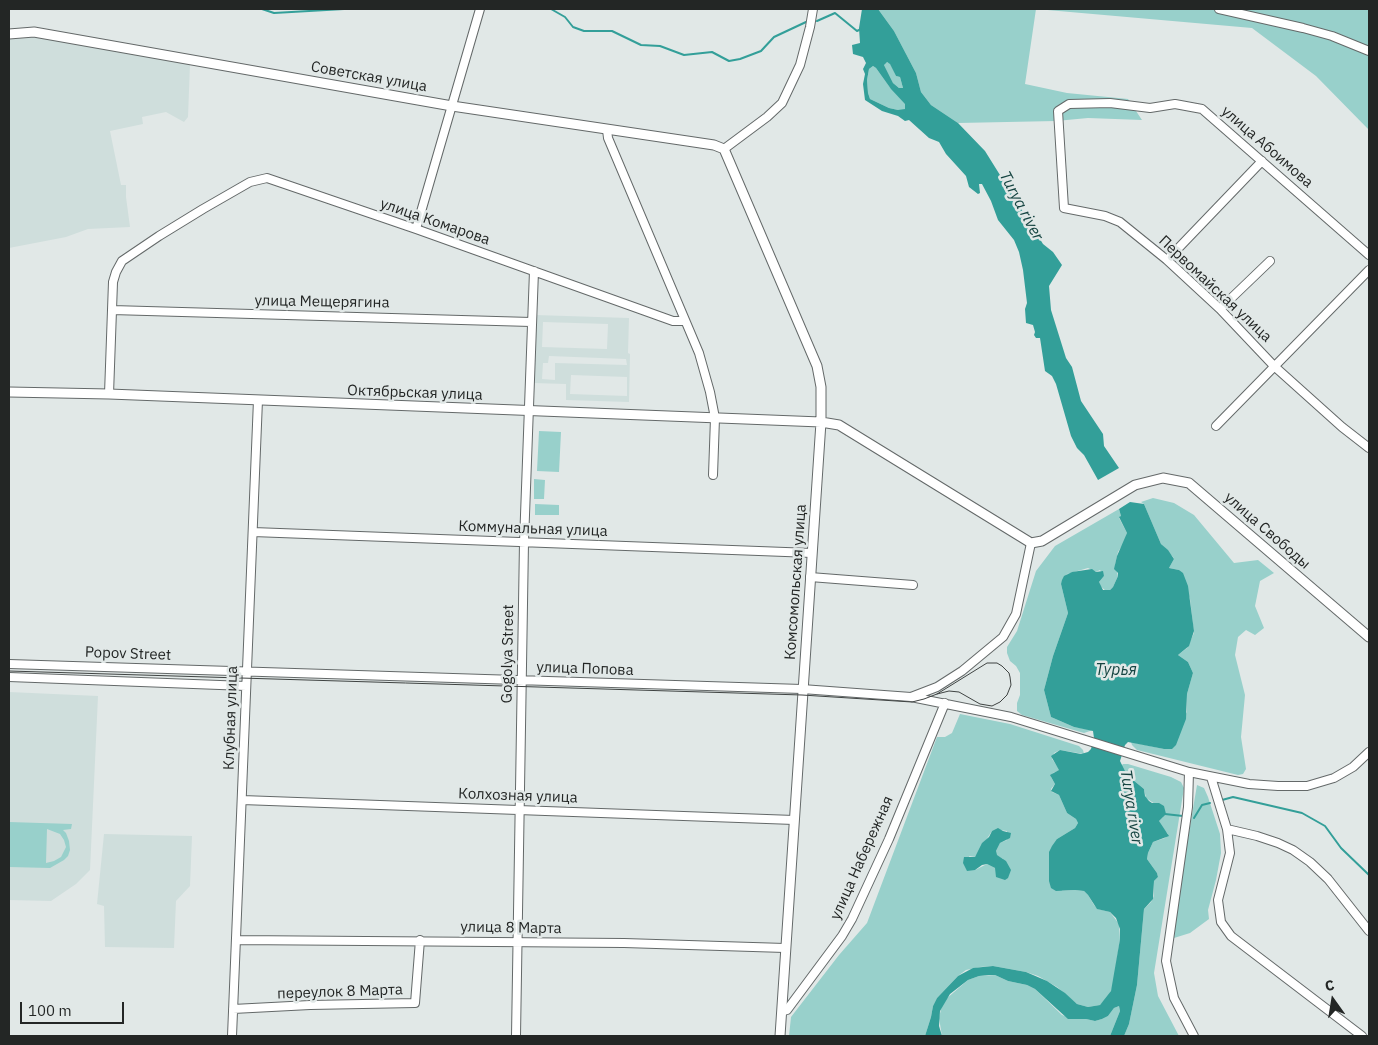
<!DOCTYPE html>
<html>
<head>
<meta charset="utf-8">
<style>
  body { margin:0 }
  #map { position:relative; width:1378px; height:1045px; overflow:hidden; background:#e1e8e7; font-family:"IBM Plex Sans",sans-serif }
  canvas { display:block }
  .frame { position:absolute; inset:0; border:10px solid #232625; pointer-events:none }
  .north { position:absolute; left:1308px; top:975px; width:50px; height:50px; -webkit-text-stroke:4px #e1e8e7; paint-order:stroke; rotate:347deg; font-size:14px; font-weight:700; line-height:20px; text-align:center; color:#232625 }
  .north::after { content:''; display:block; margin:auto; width:18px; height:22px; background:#232625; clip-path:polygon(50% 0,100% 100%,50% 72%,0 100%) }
  .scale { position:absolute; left:20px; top:1002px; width:104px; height:22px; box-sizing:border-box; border:2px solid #232625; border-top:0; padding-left:6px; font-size:15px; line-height:18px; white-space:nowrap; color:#232625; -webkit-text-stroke:4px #e1e8e7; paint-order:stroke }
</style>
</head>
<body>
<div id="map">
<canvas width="1378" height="1045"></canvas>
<div class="frame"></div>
<div class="north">С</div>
<div class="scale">100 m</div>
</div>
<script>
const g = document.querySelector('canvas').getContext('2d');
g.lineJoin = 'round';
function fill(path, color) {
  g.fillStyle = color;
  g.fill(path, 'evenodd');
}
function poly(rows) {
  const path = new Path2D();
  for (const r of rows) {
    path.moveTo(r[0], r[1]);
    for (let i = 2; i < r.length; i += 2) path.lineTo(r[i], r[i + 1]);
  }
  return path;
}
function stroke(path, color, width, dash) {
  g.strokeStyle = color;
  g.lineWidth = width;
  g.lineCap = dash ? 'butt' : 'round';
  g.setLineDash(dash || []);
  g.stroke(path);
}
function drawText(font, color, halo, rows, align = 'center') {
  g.font = font + ' "IBM Plex Sans",sans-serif';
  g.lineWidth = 5;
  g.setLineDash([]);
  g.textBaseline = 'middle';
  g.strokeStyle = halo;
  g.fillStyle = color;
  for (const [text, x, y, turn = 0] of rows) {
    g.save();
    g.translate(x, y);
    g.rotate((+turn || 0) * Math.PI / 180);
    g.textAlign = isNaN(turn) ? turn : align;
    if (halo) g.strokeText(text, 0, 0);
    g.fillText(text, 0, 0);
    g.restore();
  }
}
const built = poly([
  [9,36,35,36,190,64,188,117,184,122,166,112,142,117,143,124,110,131,121,185,126,185,126,197,130,227,88,229,66,237,9,248],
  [535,315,629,318,628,353,630,354,629,402,566,400,566,384,533,383],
  [543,322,608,324,607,349,542,347],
  [549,356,626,359,627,365,555,363,555,380,542,379,543,363,548,363],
  [571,375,627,377,627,396,570,394],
  [9,692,98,696,90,870,76,884,51,901,9,900],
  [104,834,192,836,190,886,176,901,174,948,105,947,104,906,97,904]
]);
const green = poly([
  [878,9,1369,9,1369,130,1316,76,1252,28,1036,9,1025,84,1067,93,1128,99,1142,120,1088,118,1056,121,958,123,931,105,921,92,916,73,894,31],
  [886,62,890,63,896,76,900,77,903,88,899,88,893,83,884,65],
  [873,66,876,68,889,86,906,104,905,110,898,110,889,108,870,99,868,93,867,80,869,69],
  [539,431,561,432,559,472,537,471],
  [534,479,545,480,544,499,534,499],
  [1153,498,1174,503,1194,515,1234,563,1258,560,1274,573,1260,581,1255,606,1264,628,1255,635,1246,630,1238,637,1235,655,1245,695,1241,737,1246,769,1243,774,1238,775,1137,750,1132,745,1131,742,1164,749,1187,712,1187,694,1193,673,1188,662,1178,655,1187,648,1194,633,1190,599,1179,570,1169,568,1174,559,1173,557,1161,544,1144,504,1141,502],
  [535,504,559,505,559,515,535,515],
  [1119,509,1121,516,1119,518,1127,533,1126,539,1118,552,1115,565,1118,576,1113,587,1110,590,1106,591,1099,585,1099,582,1104,576,1100,570,1096,572,1088,568,1067,574,1061,584,1068,613,1053,656,1044,690,1051,717,1074,727,1093,730,1084,733,1022,715,1017,711,1017,703,1020,695,1020,673,1016,666,1010,661,1007,653,1007,647,1017,631,1036,571,1055,546],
  [960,714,1010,724,1079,746,1083,750,1084,754,1060,750,1054,753,1052,759,1060,770,1053,773,1051,777,1055,784,1051,789,1052,792,1059,795,1067,813,1076,819,1078,823,1075,828,1057,839,1062,891,1075,890,1084,891,1088,895,1094,905,1098,909,1110,912,1119,924,1120,939,1113,986,1109,996,1100,1005,1088,1007,1077,1004,1057,987,1038,976,1026,972,993,966,980,967,966,970,958,976,937,998,933,1006,931,1017,925,1036,789,1036,791,1017,839,955,867,923,937,737,945,737,952,733],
  [1000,830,1007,831,1007,840,1000,843,996,851,996,855,1003,859,995,868,987,864,975,870,969,856,975,857,992,831],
  [1123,764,1128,764,1171,777,1181,782,1184,788,1154,973,1158,996,1179,1036,1124,1036,1129,1024,1137,985,1144,909,1151,902,1154,896,1154,881,1158,877,1157,873,1147,859,1148,853,1153,842,1165,838,1168,834,1160,825,1159,821,1163,817,1155,804,1146,798,1144,789,1127,775,1121,766],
  [1197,785,1204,788,1208,797,1220,834,1221,853,1216,880,1208,910,1209,919,1190,933,1174,938,1177,903],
  [9,822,72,824,71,829,63,830,66,833,69,841,70,850,68,856,64,860,50,868,9,867],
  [47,829,60,834,64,840,66,847,61,857,54,861,46,863],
  [995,975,1008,981,1027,985,1035,989,1062,1015,1073,1019,1086,1019,1095,1021,1102,1019,1108,1016,1114,1008,1119,1006,1120,1011,1110,1036,942,1036,939,1018,942,1005,946,999,968,980,979,976]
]);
const water = poly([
  [862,9,878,9,894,31,916,73,921,92,931,105,958,123,985,151,1043,244,1053,252,1062,265,1049,286,1051,310,1066,358,1072,367,1081,401,1103,434,1104,446,1119,468,1098,480,1084,455,1077,448,1071,436,1056,384,1052,376,1045,371,1040,338,1036,338,1034,335,1035,332,1033,325,1026,323,1025,309,1027,303,1023,270,1019,252,1014,240,998,220,991,201,982,184,979,184,980,193,978,194,969,187,966,176,946,154,939,142,929,138,909,120,905,121,898,116,882,111,865,100,863,84,865,74,863,69,866,63,863,57,853,54,852,45,860,43,859,28],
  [887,62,890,64,896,76,900,77,903,88,899,88,893,83,884,65],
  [873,66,876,68,891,89,905,104,905,109,898,110,889,108,870,99,868,93,867,80,869,69],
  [1130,502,1144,504,1161,544,1168,550,1174,559,1169,568,1179,570,1183,573,1188,586,1194,631,1189,646,1178,655,1188,662,1193,673,1187,694,1186,719,1176,745,1172,749,1164,749,1128,742,1125,745,1120,761,1127,775,1144,789,1145,796,1149,801,1152,803,1159,803,1164,806,1166,814,1159,821,1169,836,1153,842,1148,853,1147,859,1157,873,1158,877,1154,881,1153,899,1144,909,1137,985,1129,1024,1124,1036,1110,1036,1120,1011,1119,1006,1114,1008,1108,1016,1102,1019,1095,1021,1086,1019,1068,1019,1035,989,1027,985,1008,981,995,975,989,975,979,976,968,980,950,994,940,1011,939,1026,942,1036,925,1036,931,1017,933,1006,937,998,958,976,973,968,993,966,1026,972,1047,981,1065,993,1077,1004,1088,1007,1100,1005,1111,991,1120,939,1120,929,1116,918,1110,912,1097,909,1088,895,1084,891,1075,890,1056,891,1051,888,1049,881,1049,852,1052,846,1057,839,1075,828,1078,823,1076,819,1067,813,1059,795,1051,791,1055,784,1050,775,1059,770,1051,756,1060,750,1081,754,1088,752,1091,749,1094,738,1093,731,1074,727,1051,717,1044,690,1053,656,1068,613,1061,584,1062,580,1064,576,1072,572,1092,569,1096,572,1103,571,1104,576,1099,582,1103,590,1110,590,1113,587,1118,576,1118,573,1114,569,1117,556,1127,533,1119,517,1121,516,1119,509],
  [998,828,1003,831,1011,833,1010,838,1000,843,996,851,997,855,1006,861,1011,870,1008,878,1005,880,996,877,995,868,987,864,982,865,975,870,967,871,963,863,964,857,975,857,982,843,989,837,992,831]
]);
const stream = poly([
  [262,9,274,13,344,9],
  [551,9,565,17,573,27,584,31,612,31,641,45,660,46,684,55,712,52,729,61,740,59,761,51,774,37,806,22],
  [817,21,835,13,857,31,861,29],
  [1222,800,1233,797,1302,813,1325,826,1341,848,1369,875],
  [1165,814,1183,816],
  [1194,818,1202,805,1210,803]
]);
const minor = poly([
  [1219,9,1303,28,1332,36,1369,51],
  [607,130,608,138,699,353,710,392,715,418,713,475],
  [724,149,767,117,782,103,800,65,810,27,813,9],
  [416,229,480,9],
  [1369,255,1202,109,1175,104,1150,108,1110,103,1069,104,1058,111,1064,208,1105,216,1120,222,1167,260,1220,309,1274,366,1342,427,1369,448],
  [1167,260,1262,161],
  [1220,309,1270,261],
  [112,310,531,322],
  [109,394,113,282,116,272,122,261,159,236,203,209,250,182,267,178,416,229,673,321,685,321],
  [1216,426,1369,270],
  [253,532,812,553],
  [810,577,913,585],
  [9,664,802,689,911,697,1011,717,1189,772,1249,784,1278,786,1307,786,1334,778,1353,767,1369,752],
  [9,677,246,686],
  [911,697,937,687,962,671,1003,637,1016,614,1031,543],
  [1189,772,1188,807,1166,961,1174,998,1194,1036],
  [1211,777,1227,829,1230,853,1218,900,1221,922,1231,936,1362,1036],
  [242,800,794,820],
  [1227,829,1257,836,1278,843,1293,850,1310,862,1328,879,1369,931],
  [236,940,624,943,785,948],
  [233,1009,310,1005,415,1003,420,940],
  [783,1011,787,1010,842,936,852,919,889,839,945,703],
  [232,1036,258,400],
  [516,1036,524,542,534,271]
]);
const major = poly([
  [9,34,34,32,452,106,714,145,724,149,817,366,821,387,821,422,780,1036],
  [9,392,109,394,821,422,839,425,1031,543,1042,541,1135,485,1163,478,1189,483,1369,637]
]);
const tram = poly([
  [9,671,802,695,912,702,924,699,937,694,987,663,997,663,1002,666,1009,673,1010,677,1011,685,1007,695,1000,702,992,706,980,704,959,692,949,691,937,694]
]);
const streetNames = [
  ["Советская улица",369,77,10],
  ["улица Абоимова",1267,147,41],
  ["улица Комарова",435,222,19],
  ["Первомайская улица",1215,289,43],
  ["улица Мещерягина",322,302,1],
  ["Октябрьская улица",415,393,2],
  ["Коммунальная улица",533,529,2],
  ["улица Свободы",1267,531,41],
  ["Комсомольская улица",796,582,-86],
  ["Popov Street",128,654,2],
  ["Gogolya Street",508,654,-89],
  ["улица Попова",585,669,2],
  ["Клубная улица",231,718,-88],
  ["Колхозная улица",518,796,2],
  ["улица Набережная",862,858,-66],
  ["улица 8 Марта",511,928,1],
  ["переулок 8 Марта",340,992,-2]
];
const waterNames = [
  ["Turya river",1021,206,62],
  ["Турья",1116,670],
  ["Turya river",1131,807,81]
];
fill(built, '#cfdedc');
fill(green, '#98d0cb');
fill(water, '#339f99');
stroke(stream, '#339f99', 2);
stroke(minor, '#646969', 10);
stroke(major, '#646969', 11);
stroke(minor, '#fff', 8);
stroke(major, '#fff', 9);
stroke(tram, '#3f4342', 1);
drawText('15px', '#232625', '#e1e8e7', streetNames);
drawText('italic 16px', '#154441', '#e1e8e7', waterNames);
</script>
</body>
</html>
